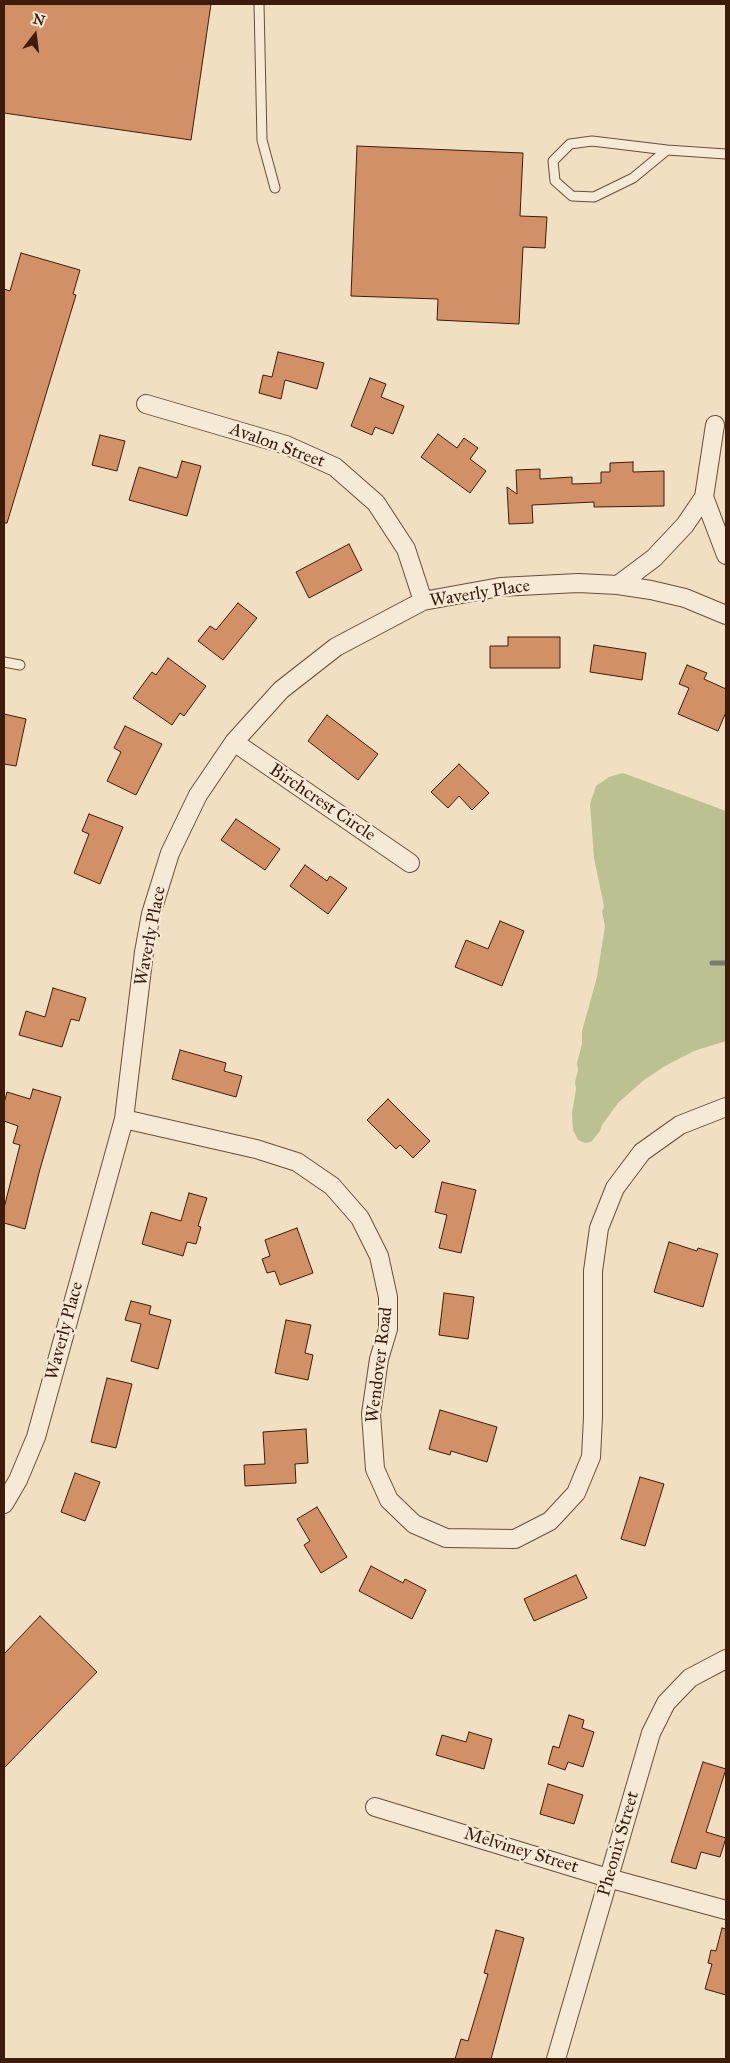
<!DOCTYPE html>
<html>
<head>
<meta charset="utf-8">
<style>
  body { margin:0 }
  #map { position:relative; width:730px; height:2063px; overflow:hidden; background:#f1dfc2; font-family:"IM FELL Great Primer",serif }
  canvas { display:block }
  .frame { position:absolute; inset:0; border:5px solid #3d1c0b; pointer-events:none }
  .north { position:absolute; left:10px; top:10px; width:50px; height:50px; -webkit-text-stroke:4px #f6ead7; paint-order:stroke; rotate:15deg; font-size:14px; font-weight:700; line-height:20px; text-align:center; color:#3d1c0b }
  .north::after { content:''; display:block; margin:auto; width:18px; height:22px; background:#3d1c0b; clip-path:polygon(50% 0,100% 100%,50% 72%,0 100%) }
</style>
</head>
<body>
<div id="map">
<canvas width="730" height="2063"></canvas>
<div class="frame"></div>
<div class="north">N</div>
</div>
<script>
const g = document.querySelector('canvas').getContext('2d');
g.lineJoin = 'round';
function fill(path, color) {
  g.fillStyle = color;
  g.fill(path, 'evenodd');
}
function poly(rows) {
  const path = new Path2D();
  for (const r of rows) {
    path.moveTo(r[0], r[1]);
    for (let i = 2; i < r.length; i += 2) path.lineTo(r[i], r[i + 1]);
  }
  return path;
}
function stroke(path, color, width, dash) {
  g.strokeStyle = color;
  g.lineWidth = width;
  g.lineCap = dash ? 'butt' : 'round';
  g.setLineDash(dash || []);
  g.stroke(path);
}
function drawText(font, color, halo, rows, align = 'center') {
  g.font = font + ' "IM FELL Great Primer",serif';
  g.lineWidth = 4.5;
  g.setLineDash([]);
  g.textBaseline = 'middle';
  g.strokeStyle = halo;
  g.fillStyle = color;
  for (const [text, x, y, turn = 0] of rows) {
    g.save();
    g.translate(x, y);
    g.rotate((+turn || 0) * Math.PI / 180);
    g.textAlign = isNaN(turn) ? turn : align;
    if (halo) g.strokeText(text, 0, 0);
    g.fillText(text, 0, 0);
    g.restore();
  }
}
const green = poly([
  [623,773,726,811,726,1041,694,1051,665,1066,644,1080,618,1103,602,1125,600,1131,591,1142,585,1143,578,1140,573,1130,572,1113,576,1089,575,1082,578,1070,577,1063,582,1044,582,1031,597,977,605,926,602,912,604,906,594,858,590,804,596,786,609,777]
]);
const stream = poly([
  [712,963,726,963]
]);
const building = poly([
  [4,4,211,4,191,140,4,113,4,4],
  [357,146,523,153,520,216,547,217,545,248,523,247,519,324,437,320,438,299,351,296,357,146],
  [21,253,80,270,73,294,76,295,7,523,4,523,4,289,10,291,21,253],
  [278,352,324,363,317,389,285,380,281,399,259,393,263,375,272,377,278,352],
  [370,378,386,384,381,397,404,406,393,434,375,427,372,435,351,426,370,378],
  [438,434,457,448,464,438,478,448,470,459,486,471,470,493,421,457,438,434],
  [100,435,125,441,117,471,92,465,100,435],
  [182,461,201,466,187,516,129,500,139,467,177,478,182,461],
  [633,462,633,472,664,471,664,506,594,507,594,502,532,505,533,523,509,524,507,487,517,494,516,470,540,469,540,479,572,477,572,484,601,483,601,472,610,472,610,463,633,462],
  [349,544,362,570,309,598,296,572,349,544],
  [238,603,257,618,223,660,198,641,210,626,216,630,238,603],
  [508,637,560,637,560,668,490,668,490,646,508,646,508,637],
  [594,645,646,653,642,680,590,672,594,645],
  [168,658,206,686,184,716,180,713,172,725,133,698,152,672,156,675,168,658],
  [687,665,707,673,704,679,726,689,726,712,718,731,678,714,689,688,679,684,687,665],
  [4,714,26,719,16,766,4,764,4,714],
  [327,715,378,754,358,780,308,741,327,715],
  [125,726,162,744,136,795,107,781,121,752,114,748,125,726],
  [459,764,489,793,472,810,459,796,448,808,431,792,459,764],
  [89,814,123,827,100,884,74,873,89,834,82,831,89,814],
  [236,819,280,849,265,870,221,840,236,819],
  [305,865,327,881,330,876,347,888,328,914,290,886,305,865],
  [500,921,524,931,502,986,455,967,466,940,488,949,500,921],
  [53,988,86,998,79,1021,71,1019,62,1047,19,1035,26,1011,45,1017,53,988],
  [180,1050,226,1063,224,1071,242,1076,236,1097,172,1079,180,1050],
  [33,1089,61,1097,40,1169,25,1229,4,1223,4,1208,20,1145,13,1143,18,1126,4,1121,4,1103,7,1092,30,1099,33,1089],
  [388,1099,430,1141,413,1158,400,1145,396,1149,367,1120,388,1099],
  [442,1182,476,1190,461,1253,439,1248,447,1215,435,1212,442,1182],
  [189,1193,207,1198,198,1226,201,1227,196,1244,187,1242,183,1256,142,1244,151,1212,181,1221,189,1193],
  [297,1228,313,1273,280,1285,275,1271,267,1273,262,1259,270,1256,265,1240,297,1228],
  [669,1242,697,1251,698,1248,718,1254,703,1307,654,1292,669,1242],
  [444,1293,474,1297,468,1339,439,1335,444,1293],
  [131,1301,151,1306,149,1314,171,1320,158,1369,131,1361,141,1324,125,1320,131,1301],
  [286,1320,311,1325,305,1353,313,1355,308,1380,275,1373,286,1320],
  [107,1378,132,1384,116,1448,91,1442,107,1378],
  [440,1410,497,1427,487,1462,451,1451,450,1455,429,1449,440,1410],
  [306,1429,308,1463,295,1464,296,1483,245,1486,244,1465,265,1464,263,1432,306,1429],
  [75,1473,100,1482,85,1521,61,1512,75,1473],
  [640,1477,664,1484,645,1546,621,1539,640,1477],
  [317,1507,347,1557,321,1573,304,1545,310,1541,297,1519,317,1507],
  [371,1566,403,1583,405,1579,426,1590,412,1619,359,1591,371,1566],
  [576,1575,587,1598,534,1621,524,1599,576,1575],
  [40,1616,97,1672,4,1768,4,1654,40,1616],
  [569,1715,584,1720,582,1728,594,1732,583,1767,568,1762,565,1770,548,1764,553,1746,559,1748,569,1715],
  [469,1732,492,1739,484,1769,436,1755,442,1735,466,1742,469,1732],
  [703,1762,726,1769,706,1832,726,1838,720,1857,701,1852,696,1869,671,1862,703,1762],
  [548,1784,583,1795,574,1824,540,1814,548,1784],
  [722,1928,726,1929,726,1995,705,1989,712,1964,708,1963,711,1950,716,1951,722,1928],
  [496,1930,524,1938,491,2059,455,2059,461,2039,468,2041,488,1974,484,1973,496,1930]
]);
const lane = poly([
  [259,4,262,140,275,188],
  [667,150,633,178,594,197,572,196,555,181,553,161,570,144,592,141,667,150,726,154],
  [4,662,20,665]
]);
const street = poly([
  [146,404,286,445,335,467,376,503,406,549,423,601],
  [704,497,726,555],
  [618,585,654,558,685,525,704,497,715,425],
  [234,742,410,863],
  [124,1119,256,1149,297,1162,332,1186,360,1218,379,1256,388,1297,388,1329,379,1359,371,1414,375,1469,389,1500,414,1524,446,1538,515,1539,550,1521,576,1493,591,1457,593,1417,593,1271,599,1228,615,1188,642,1152,680,1125,726,1107],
  [4,1504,18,1480,36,1437,124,1119,144,952,151,914,170,853,198,795,234,742,281,690,336,647,423,601,500,587,578,583,618,585,651,590,685,598,726,615],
  [375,1807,608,1878,726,1910],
  [556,2059,651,1733,666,1703,690,1678,726,1659]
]);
const streetNames = [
  ["Avalon Street",277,446,20],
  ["Waverly Place",480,594,-9],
  ["Birchcrest Circle",322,803,34],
  ["Waverly Place",151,936,-79],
  ["Waverly Place",65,1331,-75],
  ["Wendover Road",380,1365,-83],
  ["Pheonix Street",619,1844,-74],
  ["Melviney Street",521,1851,17]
];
fill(green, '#bcc192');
stroke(stream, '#787b76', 5);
fill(building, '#d29067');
stroke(building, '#3d1c0b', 1);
stroke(lane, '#6a4d39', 11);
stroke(street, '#6a4d39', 20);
stroke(lane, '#f6ead7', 9);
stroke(street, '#f6ead7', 18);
drawText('18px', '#3d1c0b', '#f6ead7', streetNames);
</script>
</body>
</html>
